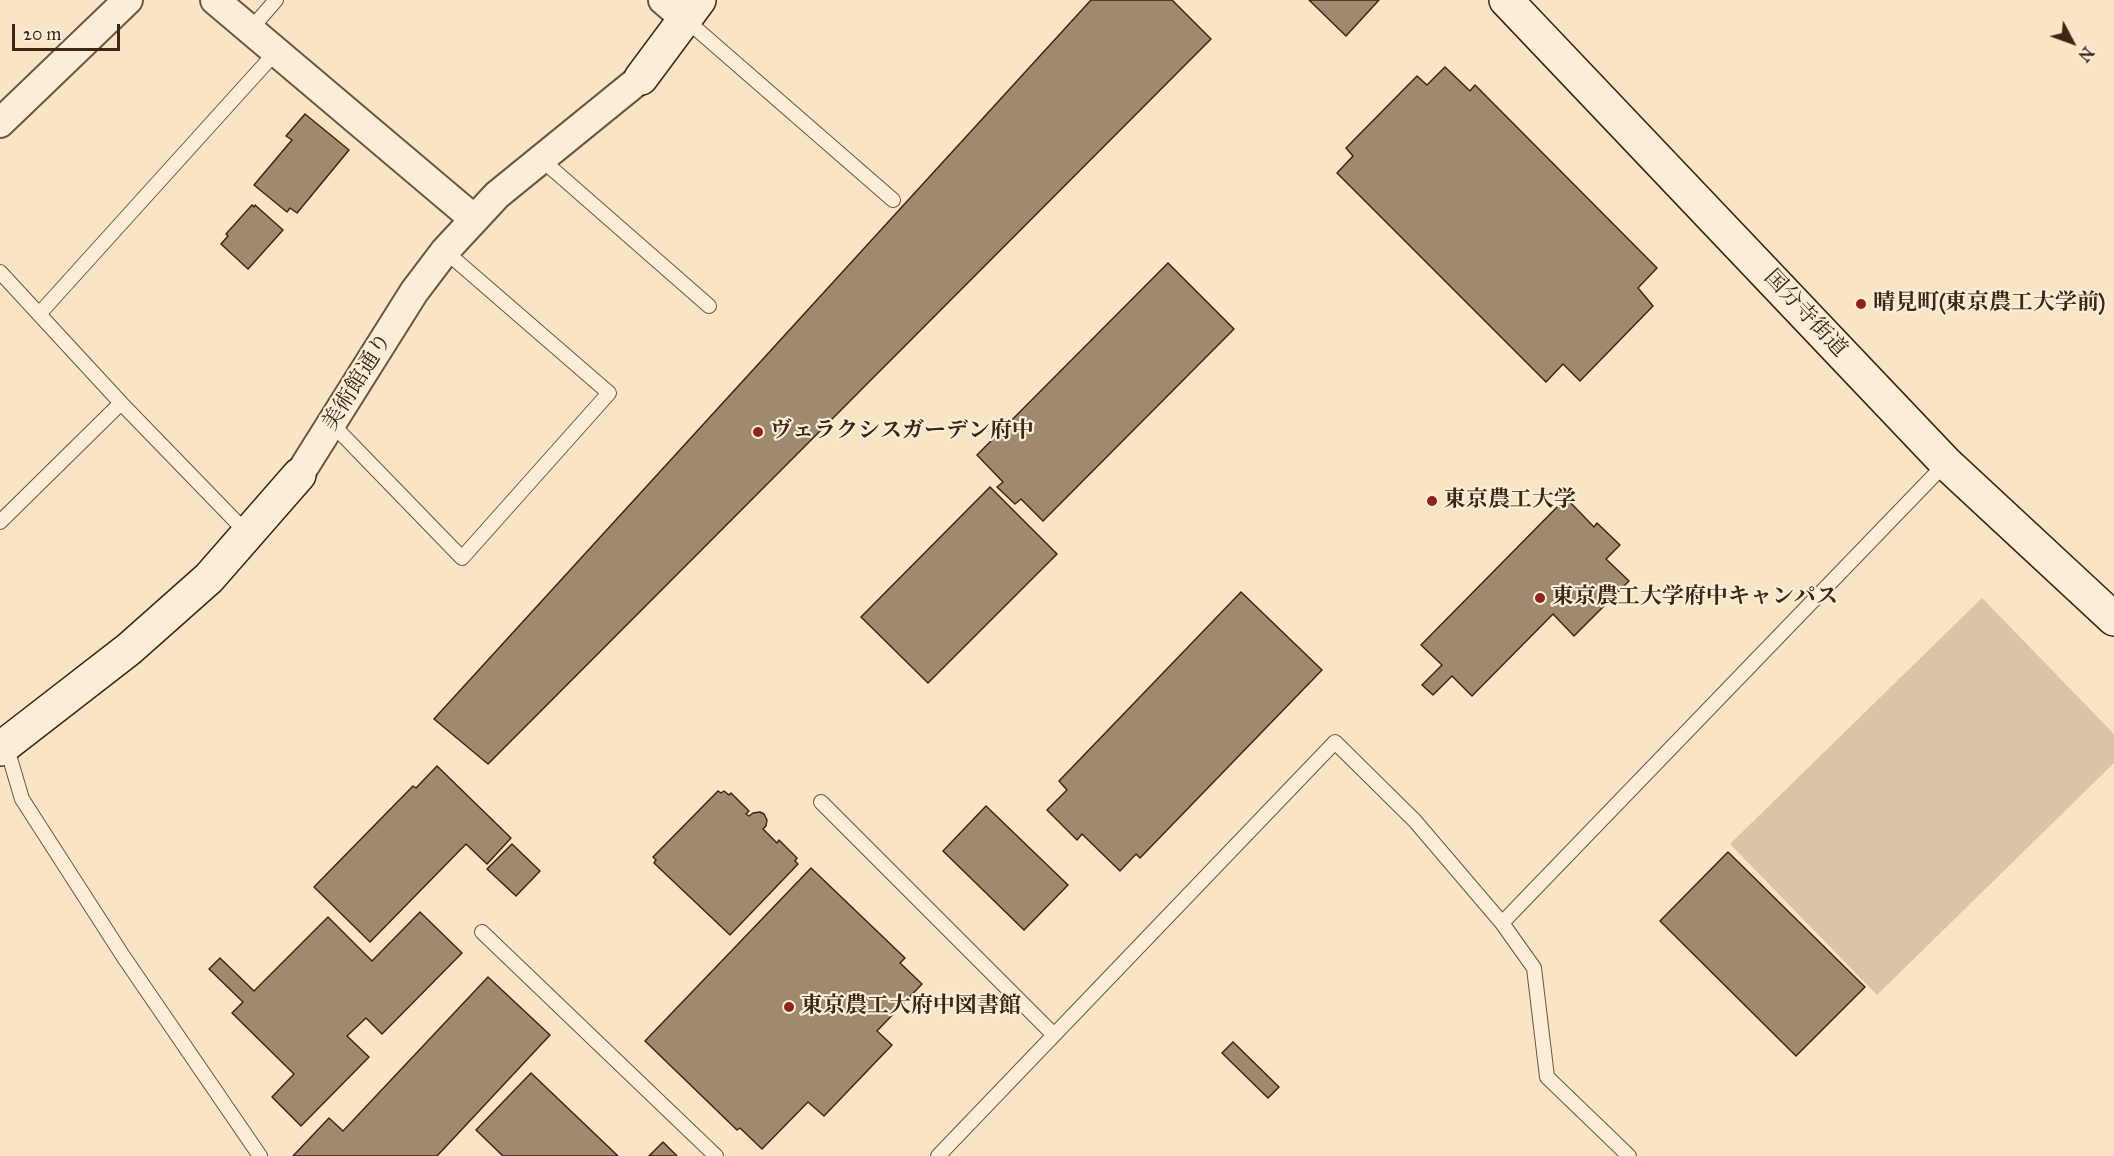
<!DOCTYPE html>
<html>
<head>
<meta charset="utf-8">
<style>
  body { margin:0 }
  #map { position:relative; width:2114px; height:1156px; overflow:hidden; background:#f9e4c3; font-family:"IM FELL Great Primer",serif }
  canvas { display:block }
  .north { position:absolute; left:2042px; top:12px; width:60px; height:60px; -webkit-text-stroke:4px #fbedd8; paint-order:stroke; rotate:131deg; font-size:16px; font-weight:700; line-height:24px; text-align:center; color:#3d2613 }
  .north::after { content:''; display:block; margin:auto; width:21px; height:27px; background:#3d2613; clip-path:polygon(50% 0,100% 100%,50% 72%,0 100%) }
  .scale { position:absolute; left:12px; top:24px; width:108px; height:27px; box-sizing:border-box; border:3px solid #3d2613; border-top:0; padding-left:8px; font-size:18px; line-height:21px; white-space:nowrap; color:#3d2613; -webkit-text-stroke:4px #fbedd8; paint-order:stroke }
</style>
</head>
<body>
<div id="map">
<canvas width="2114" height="1156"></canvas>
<div class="north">N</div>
<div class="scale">20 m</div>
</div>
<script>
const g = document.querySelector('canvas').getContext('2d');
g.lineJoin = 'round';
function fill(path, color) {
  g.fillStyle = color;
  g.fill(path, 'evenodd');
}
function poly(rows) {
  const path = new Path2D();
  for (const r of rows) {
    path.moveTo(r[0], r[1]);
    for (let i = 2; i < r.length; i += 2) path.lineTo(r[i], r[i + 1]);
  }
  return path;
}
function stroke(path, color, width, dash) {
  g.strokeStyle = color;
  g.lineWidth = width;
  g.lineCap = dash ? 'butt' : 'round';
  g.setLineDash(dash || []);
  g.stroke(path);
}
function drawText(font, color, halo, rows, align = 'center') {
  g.font = font + ' "IM FELL Great Primer","Noto Serif JP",serif';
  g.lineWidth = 4.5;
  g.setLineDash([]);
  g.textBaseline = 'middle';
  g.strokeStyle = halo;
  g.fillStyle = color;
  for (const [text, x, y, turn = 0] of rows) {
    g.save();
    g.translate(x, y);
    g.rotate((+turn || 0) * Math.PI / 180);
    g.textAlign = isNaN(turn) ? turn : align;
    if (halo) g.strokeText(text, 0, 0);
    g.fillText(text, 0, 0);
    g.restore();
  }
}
const green = poly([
  [1982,598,2114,734,2114,763,1877,995,1730,844]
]);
const building = poly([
  [1091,0,1172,0,1211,39,488,764,434,719,1091,0],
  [1309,0,1379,0,1346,36,1309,0],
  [1445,67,1470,91,1475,85,1657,268,1638,288,1653,306,1580,381,1563,364,1546,382,1337,173,1353,156,1346,148,1417,76,1427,85,1445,67],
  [305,114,349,150,297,213,290,208,287,212,254,185,292,140,286,136,305,114],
  [252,205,254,207,255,205,283,230,248,269,221,244,228,236,226,234,252,205],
  [1168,263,1234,329,1043,521,1021,499,1015,504,997,487,1003,482,977,455,1168,263],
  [990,487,1057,554,928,683,861,617,990,487],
  [1566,498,1594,527,1597,523,1620,545,1606,559,1629,581,1574,636,1553,614,1472,696,1452,676,1433,695,1422,685,1442,665,1421,645,1566,498],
  [1241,592,1322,670,1140,858,1136,854,1120,871,1082,834,1077,840,1047,810,1067,790,1059,781,1241,592],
  [437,766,511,838,487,864,466,844,370,942,314,887,413,786,416,788,437,766],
  [718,791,721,793,724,791,729,795,731,793,749,811,746,814,749,816,753,813,760,812,764,814,767,820,766,826,763,829,777,843,779,840,797,858,795,861,798,864,730,935,654,863,656,860,653,857,718,791],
  [986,806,1068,885,1024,930,943,851,986,806],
  [512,844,540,871,516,896,487,869,512,844],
  [1728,852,1865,987,1796,1056,1660,921,1728,852],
  [811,868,905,958,900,963,922,984,877,1031,892,1045,824,1116,808,1102,762,1149,740,1128,737,1130,645,1041,811,868],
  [420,912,462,953,382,1034,366,1018,347,1036,369,1057,301,1126,272,1097,294,1074,232,1013,243,1002,209,969,220,958,254,991,328,917,372,961,420,912],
  [488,977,550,1035,437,1156,293,1156,329,1118,343,1131,488,977],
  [1233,1042,1279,1087,1268,1098,1222,1053,1233,1042],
  [531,1073,618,1156,503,1156,476,1130,531,1073],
  [663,1142,677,1156,649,1156,663,1142]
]);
const lane = poly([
  [685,19,893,200],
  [250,30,276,0],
  [541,159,709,306],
  [0,272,121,403,248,534],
  [40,313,275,53],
  [332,424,462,558,609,393,445,251],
  [0,522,121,403],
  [6,745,22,799,123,956,260,1156],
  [821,802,1054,1035],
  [1502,923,1946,463],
  [482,932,716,1156],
  [938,1156,1335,742,1415,821,1502,923,1534,968,1547,1077,1629,1156]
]);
const street = poly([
  [215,0,474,219],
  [663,0,685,19],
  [0,123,128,0],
  [299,475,414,292,445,251,497,195,641,78]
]);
const secondary = poly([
  [1506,0,1946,463,2114,619],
  [641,78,699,0],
  [0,749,129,649,209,578,299,475]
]);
const markers = [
  [1861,304,6,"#8f2418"],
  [758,432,6,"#8f2418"],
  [1432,501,6,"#8f2418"],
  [1540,598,6,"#8f2418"],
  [789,1007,6,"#8f2418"]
];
const poiNames = [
  ["晴見町(東京農工大学前)",1873,304],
  ["ヴェラクシスガーデン府中",770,432],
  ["東京農工大学",1444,501],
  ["東京農工大学府中キャンパス",1552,598],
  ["東京農工大府中図書館",801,1007]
];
const streetNames = [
  ["国分寺街道",1805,314,47],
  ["美術館通り",358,382,-58]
];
fill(green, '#d9c4a5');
fill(building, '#9f896f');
stroke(building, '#3d2613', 1.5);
stroke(lane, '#6c563f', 16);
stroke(street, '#6c563f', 32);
stroke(secondary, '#3d2613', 36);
stroke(lane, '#fbedd8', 14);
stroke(street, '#fbedd8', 28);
stroke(secondary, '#fbedd8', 33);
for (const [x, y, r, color] of markers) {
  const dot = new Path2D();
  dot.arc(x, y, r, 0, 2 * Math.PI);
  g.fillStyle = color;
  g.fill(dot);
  stroke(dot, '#fbedd8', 2);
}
drawText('bold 22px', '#3d2613', '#fbedd8', poiNames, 'left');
drawText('22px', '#3d2613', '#fbedd8', streetNames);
</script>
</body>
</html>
